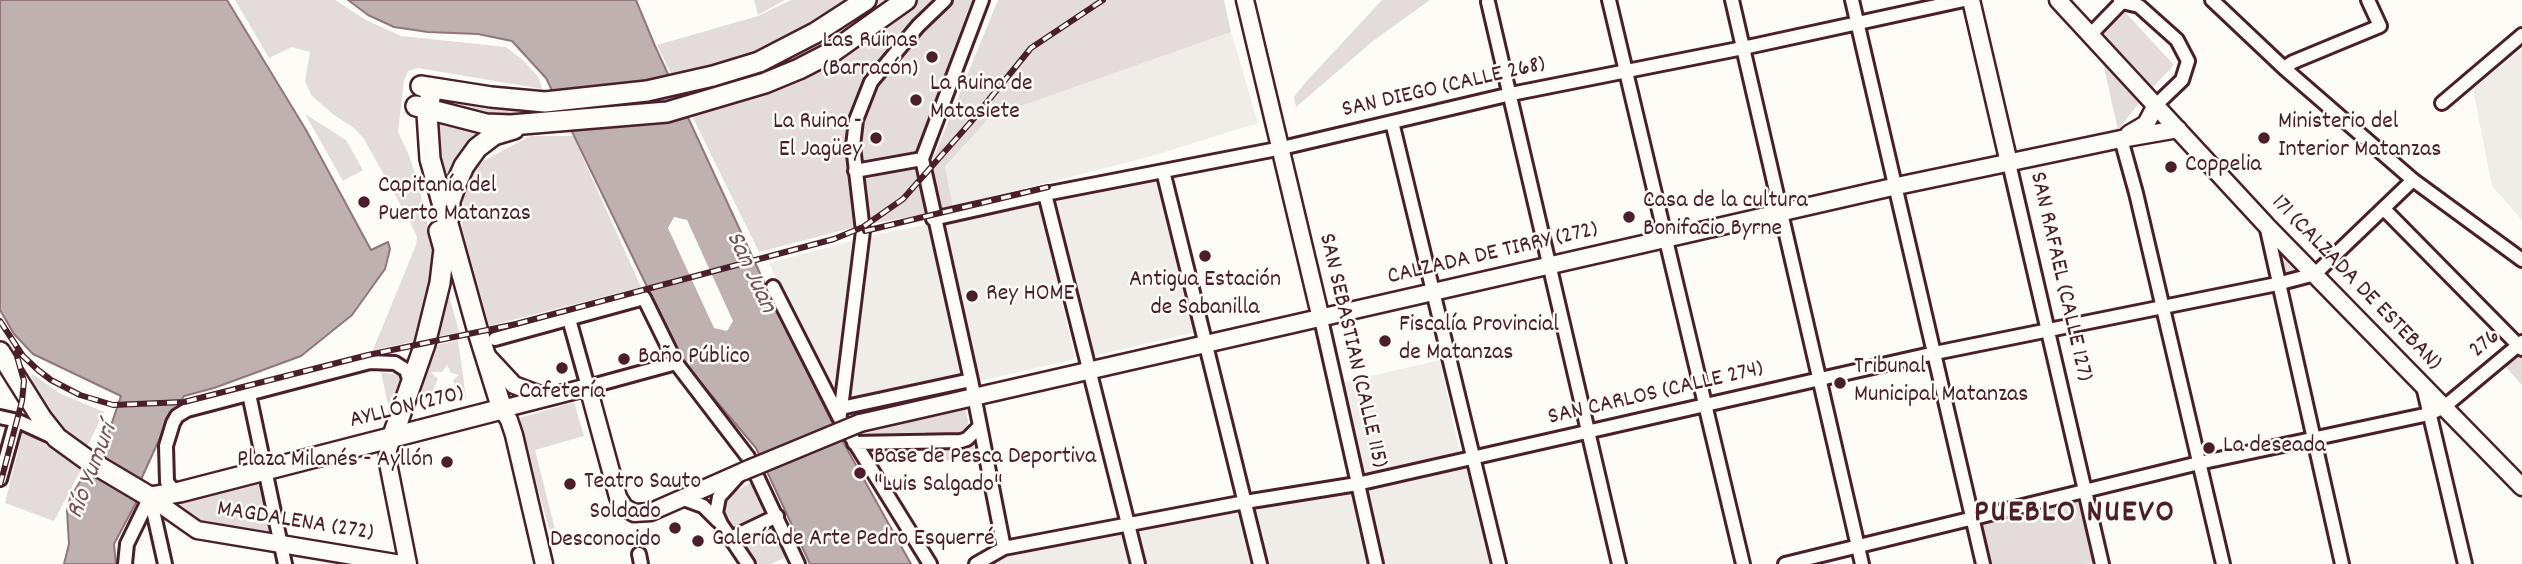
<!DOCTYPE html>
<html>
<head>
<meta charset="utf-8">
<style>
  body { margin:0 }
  canvas { display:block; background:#fdfcf7 }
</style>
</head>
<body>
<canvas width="2522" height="564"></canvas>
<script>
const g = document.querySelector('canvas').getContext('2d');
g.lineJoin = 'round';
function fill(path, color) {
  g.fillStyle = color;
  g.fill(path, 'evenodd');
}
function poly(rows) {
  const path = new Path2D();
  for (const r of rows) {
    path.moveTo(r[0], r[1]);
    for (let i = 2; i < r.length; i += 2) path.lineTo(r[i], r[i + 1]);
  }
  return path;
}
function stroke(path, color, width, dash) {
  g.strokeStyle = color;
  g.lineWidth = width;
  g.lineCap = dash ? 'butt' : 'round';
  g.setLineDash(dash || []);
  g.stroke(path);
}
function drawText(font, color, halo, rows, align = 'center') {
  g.font = font + ' Dekko,sans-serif';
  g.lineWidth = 5;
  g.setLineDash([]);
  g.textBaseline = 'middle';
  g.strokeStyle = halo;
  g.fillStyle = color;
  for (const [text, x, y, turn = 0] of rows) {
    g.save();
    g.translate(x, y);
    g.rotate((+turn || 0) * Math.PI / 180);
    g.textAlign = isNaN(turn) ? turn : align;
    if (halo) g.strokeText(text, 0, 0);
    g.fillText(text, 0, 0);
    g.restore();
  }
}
const built = poly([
  [1231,32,1258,123,1152,156,953,207,945,168,990,117],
  [2522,49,2522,220,2492,186,2473,89],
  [1160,174,1196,332,1092,356,1056,198],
  [1039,202,1075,359,980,381,967,374,837,404,769,263,875,235],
  [1440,360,1460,454,1362,474,1341,383],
  [1469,463,1491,564,1379,564,1362,486],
  [1353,490,1370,564,1265,564,1252,509],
  [1237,510,1250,564,1144,564,1135,529],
  [1123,530,1132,564,986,564,1007,550]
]);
const green = poly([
  [235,0,335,0,366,20,401,36,506,47,523,60,539,78,542,89,418,68,408,71,404,81,398,132,408,153,417,179,432,243,434,264,432,282,415,341,373,350,416,245,417,237,409,220,364,139,354,128,334,115,311,95,305,81,310,52,292,47,269,58],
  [754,0,785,0,758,15],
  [791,0,973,0,967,12,916,156,928,213,855,227,759,252,657,45,758,16],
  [998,0,1224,0,1231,32,990,117,945,167,953,207,941,210,934,183,933,159],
  [1382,0,1430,0,1373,41,1296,107,1294,97,1304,84],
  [2125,12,2174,65,2152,88,2103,35],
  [2103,63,2139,103,2118,130],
  [439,97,462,103,534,110,535,112,532,115,480,112,437,102],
  [305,114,346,140,363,170,343,181],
  [434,121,486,132,453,169,445,183,444,193],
  [530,136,573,136,641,287,489,326,462,228,463,199,468,178,478,164],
  [2277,246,2300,270,2283,274],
  [448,292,459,332,437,337],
  [458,340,466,398,462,399,458,395,453,380,459,375,451,373,447,365,442,372,431,372,438,379,432,392,423,396,421,385,433,346],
  [2522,349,2522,385,2500,361],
  [381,372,399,375,401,380,401,388,390,414],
  [31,373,61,394,104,412,87,447,63,429,33,391],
  [574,402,584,436,535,450,555,529,550,531,521,432,520,418],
  [965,408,976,455,937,463,925,432,859,435],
  [23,431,83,466,54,521,5,503],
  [755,481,767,513,731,530,722,516,722,508,733,492],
  [261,482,273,536,199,524,173,504],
  [2073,497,2080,501,2095,562,2086,564,1991,564,1981,526,1988,518],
  [770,524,786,557,771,564,749,564,736,540]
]);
const water = poly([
  [0,0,227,0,306,130,371,250,388,242,390,249,385,269,352,315,301,356,214,388,184,396,164,429,134,495,138,499,114,544,116,564,64,564,69,544,67,511,70,498,106,440,121,396,33,354,14,334,0,310,0,0],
  [348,0,636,0,655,46,788,334,832,422,911,564,810,564,756,448,684,363,546,78,512,41,478,34,428,32,394,27,368,15,348,0]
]);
const pier = poly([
  [674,217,687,220,733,321,727,331,714,328,668,228]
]);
const minor = poly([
  [982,0,922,159,971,380,1004,548],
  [1609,0,1743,564],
  [1732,0,1862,564],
  [1852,0,1983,564],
  [2120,0,2122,2,2139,6,2177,40,2188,61,2182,80,2156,105],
  [2212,0,2284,68,2413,180,2522,260],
  [1488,2,1619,564],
  [2091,34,2122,2],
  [2284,68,2293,62,2380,26,2368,0],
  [2442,103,2522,35],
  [1392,122,1499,564],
  [2121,139,2136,193,2223,564],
  [2009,163,2102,564],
  [855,171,922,159],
  [1163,171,1260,564],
  [1045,194,1138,564],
  [2384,209,2522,349],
  [933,219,1045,194,1282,148,1511,94,1743,48,1964,0],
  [2266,225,2342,564],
  [773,287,839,417,930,564],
  [569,319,588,387,676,363],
  [1321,319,1376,564],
  [495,339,644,298,676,363,748,457,798,564],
  [2423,386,2465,564],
  [249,394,285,564],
  [841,408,863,231,853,146,856,120,871,82,918,26,945,0],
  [840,414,841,408,971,380],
  [0,417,18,421,53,437],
  [854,443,961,441,967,439,979,427],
  [738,476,719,497,716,513,721,524,748,564],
  [0,479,16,421],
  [180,492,172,488,167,482,166,446,173,423,177,416,187,410,370,362,395,363,406,370,411,384],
  [150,497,165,564],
  [684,499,703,506,718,521],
  [731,538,777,516],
  [639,554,641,564],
  [125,564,127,544,150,497],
  [976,564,1004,548,1245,502,1357,484,1935,353,2277,284,2315,274,2413,180],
  [1785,564,2199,463,2429,414,2444,407,2522,342]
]);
const major = poly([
  [1245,0,1321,319],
  [1971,0,2009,163],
  [2058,0,2266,225,2522,487],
  [2129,134,2146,124,2156,105],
  [487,356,514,385,546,397],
  [860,423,1897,186,2121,139,2178,129],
  [392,438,388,450,388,463,408,564],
  [150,497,197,530,401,564],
  [544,564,514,435,509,420,502,409,588,387,618,497,624,507,634,513,651,512,744,471]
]);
const highway = poly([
  [421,86,491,97,545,102,647,91,713,76,759,62,815,33,866,0],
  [416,106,486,124,511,125,667,112,765,83,799,69,834,51,906,0],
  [450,216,450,201,456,184,464,166,477,148,494,135,514,129],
  [0,352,42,419,57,438,86,459,150,497,180,492,502,409,478,332,430,159,427,114,432,88],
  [392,438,425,344,440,283,444,249,439,231]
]);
const rail = poly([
  [865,231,1048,187],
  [0,321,23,356,38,370,51,380,80,395,113,405,184,402,368,355,516,324,834,239,863,227,903,199,970,123,1031,48,1103,0],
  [0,485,22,401,24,381,16,353]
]);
const majorBridge = poly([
  [744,471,860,423]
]);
const markers = [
  [932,57,7,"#4a1f2b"],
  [916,100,7,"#4a1f2b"],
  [876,138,7,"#4a1f2b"],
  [2264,138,7,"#4a1f2b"],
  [2171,167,7,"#4a1f2b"],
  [364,202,7,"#4a1f2b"],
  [1629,217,7,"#4a1f2b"],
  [1205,256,7,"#4a1f2b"],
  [972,296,7,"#4a1f2b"],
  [1385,341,7,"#4a1f2b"],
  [624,359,7,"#4a1f2b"],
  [562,368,7,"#4a1f2b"],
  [1840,383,7,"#4a1f2b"],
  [2209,448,7,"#4a1f2b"],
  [447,462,7,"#4a1f2b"],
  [860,473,7,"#4a1f2b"],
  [570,484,7,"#4a1f2b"],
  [675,528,7,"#4a1f2b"],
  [698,541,7,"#4a1f2b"]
];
const poiNames = [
  ["Las Ruinas",918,43,"right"],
  ["(Barracón)",918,71,"right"],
  ["La Ruina de",930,86],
  ["Matasiete",930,114],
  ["La Ruina -",862,124,"right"],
  ["El Jagüey",862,152,"right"],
  ["Ministerio del",2278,124],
  ["Interior Matanzas",2278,152],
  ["Coppelia",2185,167],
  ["Capitanía del",378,188],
  ["Puerto Matanzas",378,216],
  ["Casa de la cultura",1643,203],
  ["Bonifacio Byrne",1643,231],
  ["Antigua Estación",1205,282,"center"],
  ["de Sabanilla",1205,310,"center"],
  ["Rey HOME",986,296],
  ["Fiscalía Provincial",1399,327],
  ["de Matanzas",1399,355],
  ["Baño Público",638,359],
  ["Tribunal",1854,369],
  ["Municipal Matanzas",1854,397],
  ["Cafetería",562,394,"center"],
  ["La deseada",2223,448],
  ["Base de Pesca Deportiva",874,459],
  ["\"Luis Salgado\"",874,487],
  ["Plaza Milanés - Ayllón",433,462,"right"],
  ["Teatro Sauto",584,484],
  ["Soldado",661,514,"right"],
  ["Desconocido",661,542,"right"],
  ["Galería de Arte Pedro Esquerré",712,541]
];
const streetNames = [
  ["SAN DIEGO (CALLE 268)",1444,89,-13],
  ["CALZADA DE TIRRY (272)",1493,255,-13],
  ["SAN RAFAEL (CALLE 127)",2059,277,77],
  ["171 (CALZADA DE ESTEBAN)",2355,284,46],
  ["276",2486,345,-40],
  ["SAN SEBASTIAN (CALLE 115)",1351,351,77],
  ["SAN CARLOS (CALLE 274)",1656,395,-13],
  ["AYLLÓN (270)",407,409,-14],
  ["MAGDALENA (272)",295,523,9]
];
const waterNames = [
  ["San Juan",749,273,65],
  ["Río Yumurí",94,472,-69]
];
const districtNames = [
  ["PUEBLO NUEVO",2075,516]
];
fill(built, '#f0ece8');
fill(green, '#e3dcda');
fill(water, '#c0b1b1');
stroke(water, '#91777b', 2);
fill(pier, '#fdfcf7');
stroke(minor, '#4a1f2b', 18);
stroke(major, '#4a1f2b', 21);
stroke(highway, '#4a1f2b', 24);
stroke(minor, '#fdfcf7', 12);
stroke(major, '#fdfcf7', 16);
stroke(highway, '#fdfcf7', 19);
stroke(rail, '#4a1f2b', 6);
stroke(rail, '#fdfcf7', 3.5, [10]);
stroke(majorBridge, '#4a1f2b', 21, []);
stroke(majorBridge, '#fdfcf7', 16);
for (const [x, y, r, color] of markers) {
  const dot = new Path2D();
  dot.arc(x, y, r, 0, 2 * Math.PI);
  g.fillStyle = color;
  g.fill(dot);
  stroke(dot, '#fdfcf7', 2.5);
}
drawText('24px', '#4a1f2b', '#fdfcf7', poiNames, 'left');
drawText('24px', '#4a1f2b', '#fdfcf7', streetNames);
drawText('italic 26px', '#73525a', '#fdfcf7', waterNames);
g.letterSpacing = '2px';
drawText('bold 32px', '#4a1f2b', '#fdfcf7', districtNames);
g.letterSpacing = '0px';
</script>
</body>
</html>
